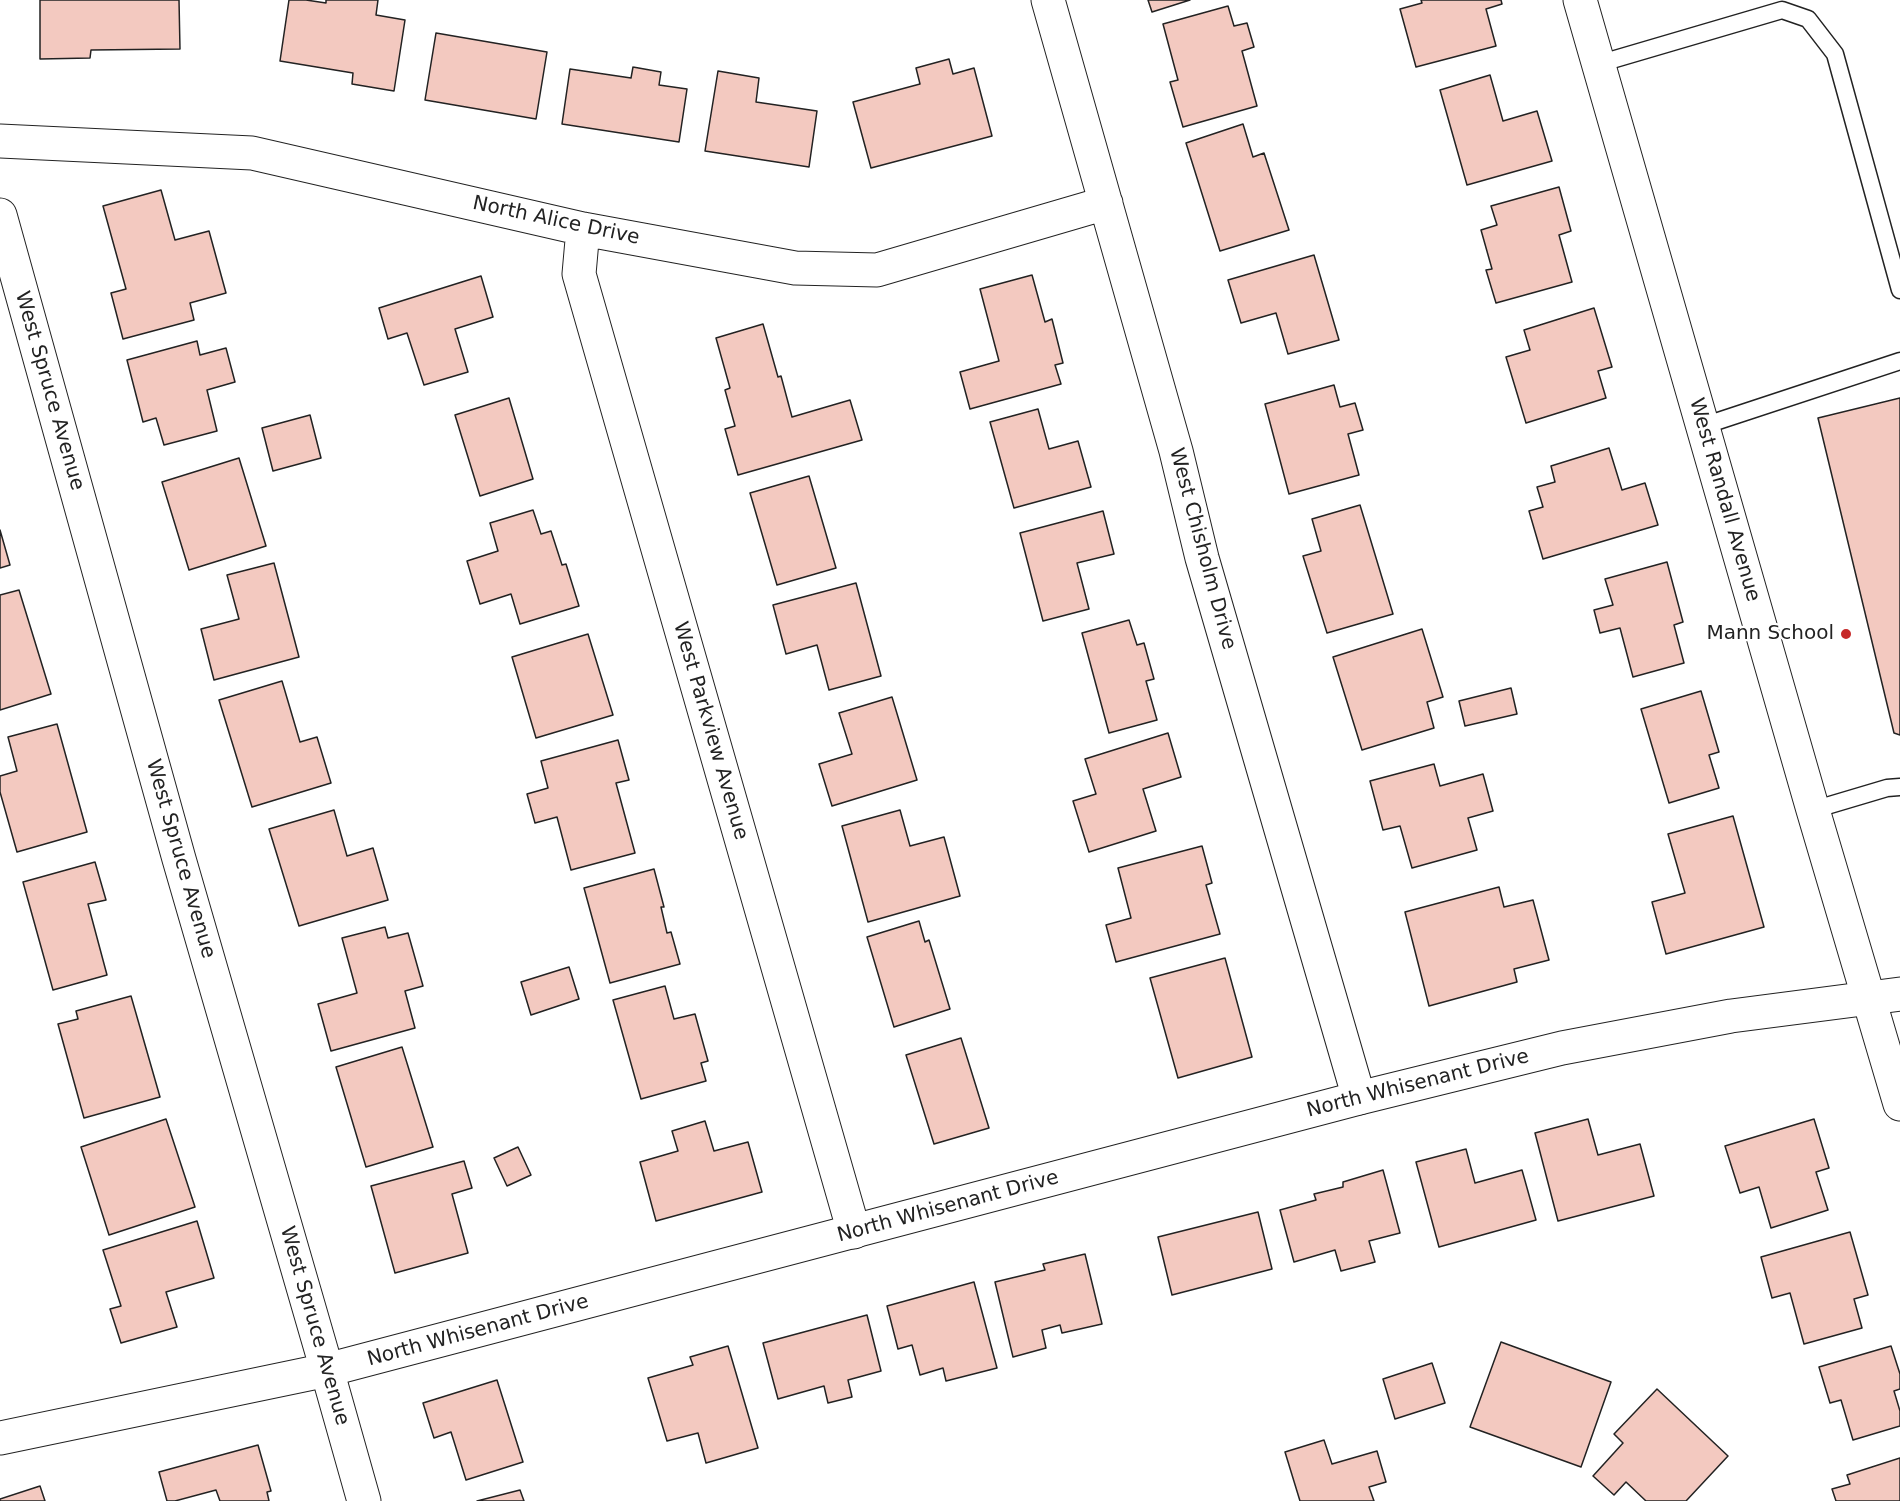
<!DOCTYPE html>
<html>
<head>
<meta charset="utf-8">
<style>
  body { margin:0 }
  canvas { display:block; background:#fff }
</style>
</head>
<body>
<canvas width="1900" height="1501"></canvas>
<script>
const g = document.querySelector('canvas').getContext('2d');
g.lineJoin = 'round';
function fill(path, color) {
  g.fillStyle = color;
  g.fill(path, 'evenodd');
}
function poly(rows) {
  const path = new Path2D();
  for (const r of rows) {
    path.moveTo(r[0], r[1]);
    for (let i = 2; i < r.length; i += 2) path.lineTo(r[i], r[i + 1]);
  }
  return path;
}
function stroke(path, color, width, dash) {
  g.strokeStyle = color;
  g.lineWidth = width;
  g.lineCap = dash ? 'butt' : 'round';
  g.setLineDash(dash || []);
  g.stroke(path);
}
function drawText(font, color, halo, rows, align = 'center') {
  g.font = font + ' "DejaVu Sans",sans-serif';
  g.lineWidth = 4.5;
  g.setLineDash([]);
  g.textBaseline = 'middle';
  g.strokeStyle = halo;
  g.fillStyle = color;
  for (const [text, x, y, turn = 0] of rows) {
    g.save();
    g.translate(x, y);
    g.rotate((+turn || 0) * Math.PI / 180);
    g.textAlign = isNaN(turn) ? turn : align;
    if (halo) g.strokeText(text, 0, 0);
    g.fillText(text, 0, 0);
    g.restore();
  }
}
const building = poly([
  [40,0,179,0,180,49,91,50,90,58,40,59,40,0],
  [289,0,306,0,326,3,326,0,378,0,376,15,405,20,394,91,352,84,353,73,280,61,289,0],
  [1148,0,1190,0,1152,12,1148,0],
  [1421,0,1501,0,1502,4,1486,9,1496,46,1416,67,1400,9,1422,3,1421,0],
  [1228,6,1234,26,1247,23,1254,47,1242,51,1257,106,1183,127,1170,82,1178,80,1163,24,1228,6],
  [436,33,547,52,536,119,425,100,436,33],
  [949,59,953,74,974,68,992,136,871,168,853,102,920,84,916,68,949,59],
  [633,67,661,72,659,85,687,89,679,142,562,124,570,69,631,78,633,67],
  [718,71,759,78,756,102,817,111,809,167,705,151,718,71],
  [1490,75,1503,121,1537,111,1552,161,1467,185,1440,90,1490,75],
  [1243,124,1253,157,1264,153,1289,230,1220,251,1186,143,1243,124],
  [1559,187,1571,231,1559,235,1572,282,1496,303,1486,270,1492,269,1481,230,1497,225,1491,206,1559,187],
  [161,190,175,240,209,231,226,293,190,303,194,320,123,339,111,293,126,289,103,206,161,190],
  [1314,255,1339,340,1288,354,1276,313,1241,323,1228,280,1314,255],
  [1032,275,1045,322,1052,319,1063,363,1055,365,1061,384,970,409,960,372,999,361,980,289,1032,275],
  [481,276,493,317,455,329,468,372,424,385,407,333,388,339,379,308,481,276],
  [1594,308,1612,367,1598,371,1606,398,1526,423,1506,357,1530,350,1524,330,1594,308],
  [763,324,778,377,781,376,792,417,850,400,862,440,738,475,725,429,735,426,725,390,730,388,716,338,763,324],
  [197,341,200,355,226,348,235,382,207,390,217,431,164,445,156,418,143,422,127,360,197,341],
  [1334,385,1340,407,1355,403,1363,430,1348,434,1359,475,1289,494,1265,404,1334,385],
  [509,398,533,479,480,496,455,415,509,398],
  [1900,398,1900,735,1894,733,1818,418,1900,398],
  [1038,409,1049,449,1078,441,1091,487,1014,508,990,422,1038,409],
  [310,415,321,458,273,471,262,428,310,415],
  [1609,448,1622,490,1645,483,1658,525,1543,559,1529,511,1543,507,1537,487,1555,482,1551,466,1609,448],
  [239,458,266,546,189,570,162,482,239,458],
  [809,476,836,568,777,585,750,493,809,476],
  [1360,505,1393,614,1327,633,1303,556,1321,551,1312,519,1360,505],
  [533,510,541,534,551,531,562,565,566,564,579,606,520,624,511,594,480,604,467,561,498,551,490,523,533,510],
  [1103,511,1114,554,1077,563,1089,609,1043,621,1020,533,1103,511],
  [0,530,10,565,0,568,0,530],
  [1667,562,1683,622,1674,625,1684,663,1633,677,1620,628,1600,633,1594,610,1613,605,1605,579,1667,562],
  [274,563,299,657,214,680,201,629,239,619,227,575,274,563],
  [856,583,881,676,829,690,817,645,786,654,773,605,856,583],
  [19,590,51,694,0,710,0,595,19,590],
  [1129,620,1137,645,1144,643,1154,679,1146,681,1157,720,1109,733,1082,633,1129,620],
  [1422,629,1443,697,1427,702,1434,728,1362,750,1333,657,1422,629],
  [588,634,613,715,536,738,512,657,588,634],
  [282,681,300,742,317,737,331,783,252,807,219,700,282,681],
  [1511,688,1517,714,1465,726,1459,701,1511,688],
  [1701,691,1719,752,1709,755,1719,788,1669,803,1641,709,1701,691],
  [892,697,917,780,832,806,819,764,852,754,839,713,892,697],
  [57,724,87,832,17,852,0,792,0,776,17,771,8,737,57,724],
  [1168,733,1181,777,1143,789,1156,831,1089,852,1073,801,1096,794,1085,759,1168,733],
  [618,740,629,780,616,783,635,853,571,870,557,817,535,823,527,794,548,788,541,761,618,740],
  [1434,764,1440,786,1483,774,1493,811,1468,818,1477,850,1412,868,1400,826,1383,830,1370,781,1434,764],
  [334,810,347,856,373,848,388,900,299,926,269,829,334,810],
  [900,810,910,846,944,837,960,896,868,922,842,826,900,810],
  [1733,816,1764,927,1666,954,1652,902,1685,893,1668,834,1733,816],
  [1202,846,1212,883,1206,885,1220,934,1116,962,1106,925,1131,918,1118,868,1202,846],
  [95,862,106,900,88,904,107,975,53,990,23,882,95,862],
  [654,869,664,907,661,907,667,933,671,932,680,964,610,983,584,888,654,869],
  [1499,887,1504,907,1533,900,1549,960,1514,969,1517,982,1429,1006,1405,912,1499,887],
  [919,921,925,942,929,940,950,1009,894,1027,867,937,919,921],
  [385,927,388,938,408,933,423,986,405,991,415,1028,331,1051,318,1004,357,993,342,938,385,927],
  [1225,958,1252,1057,1178,1078,1150,978,1225,958],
  [569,967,579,999,531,1015,521,982,569,967],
  [665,986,674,1019,695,1014,708,1061,701,1063,706,1081,641,1099,613,1000,665,986],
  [131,996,160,1097,84,1118,58,1024,78,1019,76,1011,131,996],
  [961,1038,989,1128,934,1144,906,1055,961,1038],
  [402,1047,433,1147,366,1167,336,1067,402,1047],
  [166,1119,195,1207,109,1235,81,1147,166,1119],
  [1588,1119,1598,1155,1640,1144,1654,1196,1558,1221,1535,1133,1588,1119],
  [1814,1119,1829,1168,1816,1172,1828,1210,1771,1228,1759,1187,1740,1193,1725,1146,1814,1119],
  [705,1121,714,1151,748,1142,762,1192,656,1221,640,1162,678,1151,672,1131,705,1121],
  [518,1147,531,1175,507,1186,494,1158,518,1147],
  [1466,1149,1475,1183,1522,1170,1536,1220,1439,1247,1416,1162,1466,1149],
  [464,1161,472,1188,452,1194,468,1253,395,1273,371,1186,464,1161],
  [1383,1170,1400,1233,1369,1241,1375,1262,1341,1271,1335,1250,1294,1262,1280,1210,1316,1200,1314,1194,1343,1187,1343,1182,1383,1170],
  [1258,1212,1272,1269,1172,1295,1158,1237,1258,1212],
  [197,1221,214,1278,166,1292,177,1327,121,1343,110,1309,121,1306,103,1250,197,1221],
  [1850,1232,1868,1295,1854,1299,1862,1328,1804,1344,1790,1293,1772,1298,1761,1257,1850,1232],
  [1085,1254,1102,1324,1062,1333,1060,1325,1042,1330,1046,1348,1013,1357,995,1282,1045,1270,1043,1264,1085,1254],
  [974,1282,997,1368,946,1381,943,1368,920,1375,912,1345,898,1349,887,1306,974,1282],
  [867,1315,881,1371,848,1380,852,1397,828,1403,824,1386,778,1399,763,1343,867,1315],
  [1501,1342,1611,1382,1581,1467,1470,1427,1501,1342],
  [728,1346,758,1448,706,1463,698,1433,667,1441,648,1378,693,1365,690,1357,728,1346],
  [1891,1346,1900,1374,1900,1389,1894,1391,1900,1411,1900,1426,1853,1440,1841,1400,1830,1403,1819,1367,1891,1346],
  [1432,1363,1445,1403,1395,1419,1383,1379,1432,1363],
  [497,1380,523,1462,466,1480,451,1432,434,1438,423,1403,497,1380],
  [1657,1389,1728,1456,1686,1501,1646,1501,1626,1482,1614,1495,1593,1476,1623,1443,1614,1434,1657,1389],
  [1324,1440,1332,1464,1377,1451,1386,1482,1369,1487,1374,1501,1300,1501,1285,1452,1324,1440],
  [258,1445,271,1491,267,1492,269,1501,220,1501,216,1490,175,1501,167,1501,159,1472,258,1445],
  [1900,1458,1900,1501,1836,1501,1832,1489,1850,1484,1847,1475,1900,1458],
  [40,1486,45,1501,0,1501,0,1499,40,1486],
  [520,1490,524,1501,477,1501,520,1490]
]);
const lane = poly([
  [1598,64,1782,10,1808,19,1835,54,1900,290],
  [1703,426,1900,361],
  [1813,810,1887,788,1900,787]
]);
const street = poly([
  [1048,0,1176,451,1202,558,1359,1098],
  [1580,0,1813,810,1900,1104],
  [0,141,252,153,583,229,795,268,877,270,1106,203],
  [0,215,179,859,327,1370,0,1438],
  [583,229,579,274,854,1232]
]);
const secondary = poly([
  [364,1501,327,1370,1359,1098,1562,1048,1731,1016,1900,994]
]);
const markers = [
  [1846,634,6,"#c62828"]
];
const streetNames = [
  ["North Alice Drive",556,221,12],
  ["West Spruce Avenue",49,391,74],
  ["West Randall Avenue",1724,500,74],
  ["West Chisholm Drive",1202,549,75],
  ["West Parkview Avenue",710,731,74],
  ["West Spruce Avenue",180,859,74],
  ["North Whisenant Drive",1418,1084,-14],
  ["North Whisenant Drive",948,1207,-15],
  ["West Spruce Avenue",314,1326,74],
  ["North Whisenant Drive",478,1331,-15]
];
const poiNames = [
  ["Mann School",1834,634]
];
fill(building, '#f3c9c0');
stroke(building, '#222', 1.5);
stroke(lane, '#222', 19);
stroke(street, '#222', 35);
stroke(secondary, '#222', 35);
stroke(lane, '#fff', 16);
stroke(street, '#fff', 33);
stroke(secondary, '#fff', 33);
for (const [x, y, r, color] of markers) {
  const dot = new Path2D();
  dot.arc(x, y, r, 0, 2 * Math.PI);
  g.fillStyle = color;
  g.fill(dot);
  stroke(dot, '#fff', 2);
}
drawText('20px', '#222', '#fff', streetNames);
drawText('20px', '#222', '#fff', poiNames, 'right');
</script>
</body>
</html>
